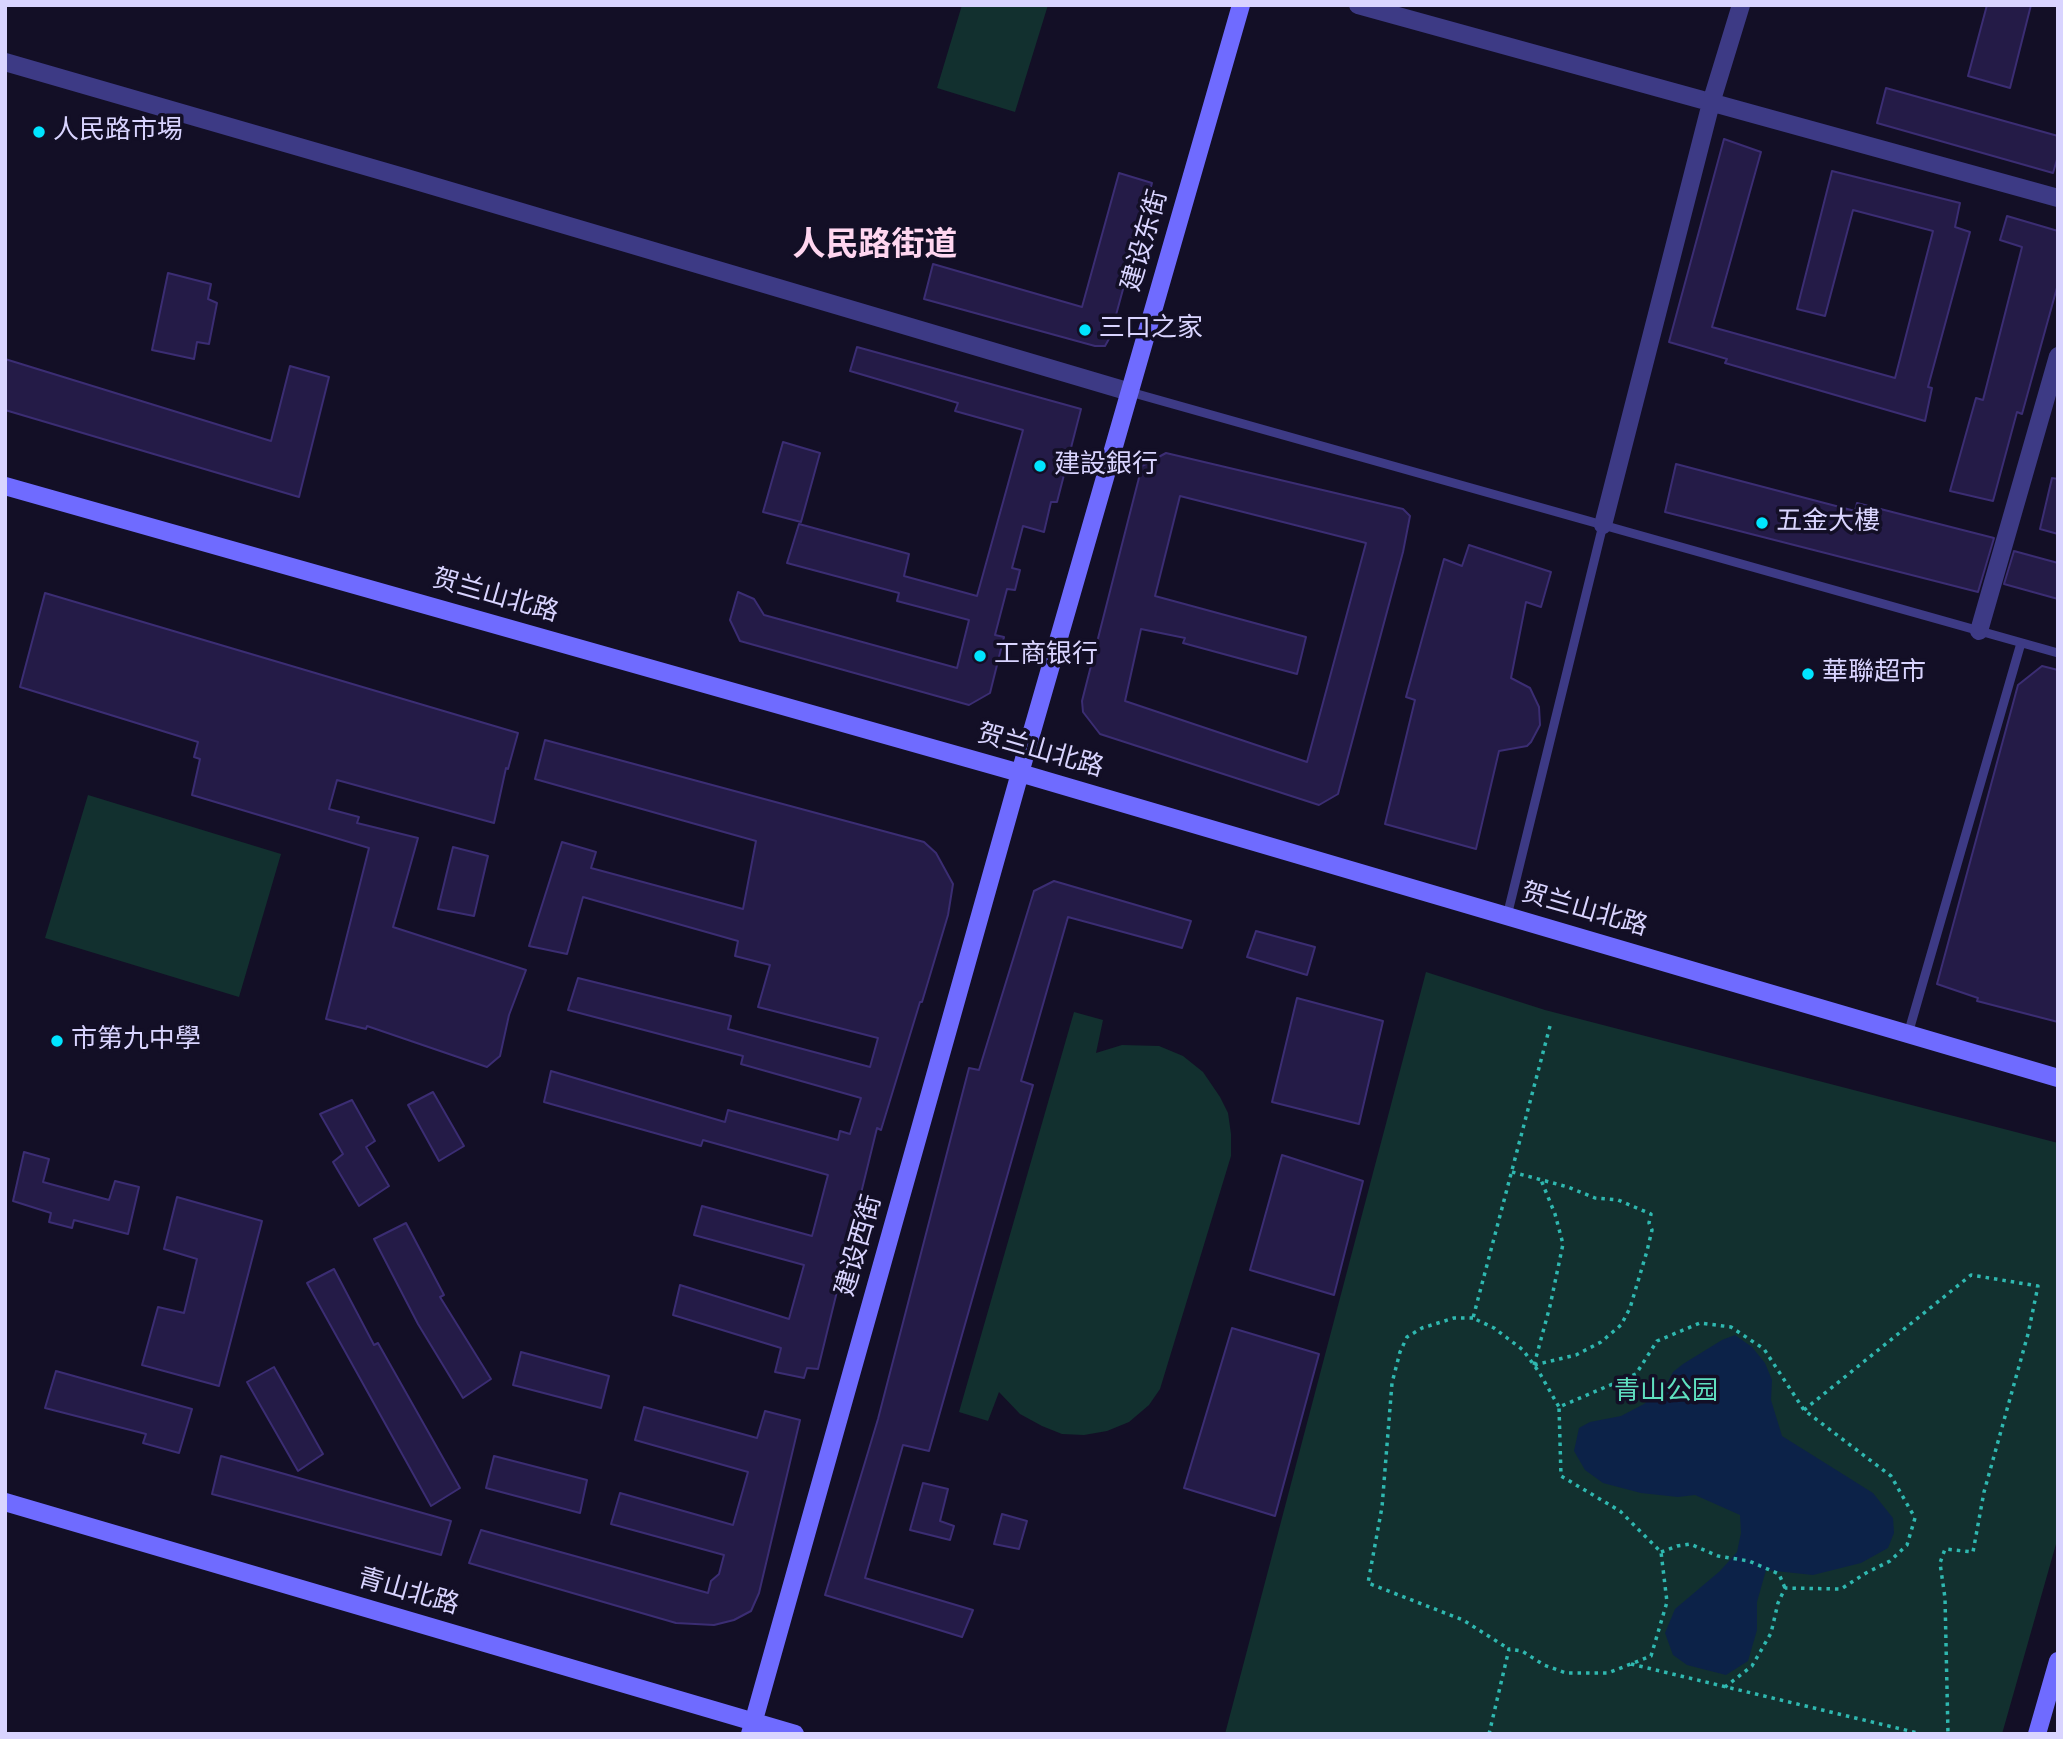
<!DOCTYPE html>
<html>
<head>
<meta charset="utf-8">
<style>
  body { margin:0 }
  #map { position:relative; width:2063px; height:1739px; overflow:hidden; background:#130f26; font-family:Jost,sans-serif }
  canvas { display:block }
  .frame { position:absolute; inset:0; border:7px solid #d9d4ff; pointer-events:none }
</style>
</head>
<body>
<div id="map">
<canvas width="2063" height="1739"></canvas>
<div class="frame"></div>
</div>
<script>
const g = document.querySelector('canvas').getContext('2d');
g.lineJoin = 'round';
function fill(path, color) {
  g.fillStyle = color;
  g.fill(path, 'evenodd');
}
function poly(rows) {
  const path = new Path2D();
  for (const r of rows) {
    path.moveTo(r[0], r[1]);
    for (let i = 2; i < r.length; i += 2) path.lineTo(r[i], r[i + 1]);
  }
  return path;
}
function stroke(path, color, width, dash) {
  g.strokeStyle = color;
  g.lineWidth = width;
  g.lineCap = dash ? 'butt' : 'round';
  g.setLineDash(dash || []);
  g.stroke(path);
}
function drawText(font, color, halo, rows, align = 'center') {
  g.font = font + ' Jost,"Noto Sans SC",sans-serif';
  g.lineWidth = 7;
  g.setLineDash([]);
  g.textBaseline = 'middle';
  g.strokeStyle = halo;
  g.fillStyle = color;
  for (const [text, x, y, turn = 0] of rows) {
    g.save();
    g.translate(x, y);
    g.rotate((+turn || 0) * Math.PI / 180);
    g.textAlign = isNaN(turn) ? turn : align;
    if (halo) g.strokeText(text, 0, 0);
    g.fillText(text, 0, 0);
    g.restore();
  }
}
const green = poly([
  [962,5,1048,5,1015,112,937,88],
  [88,795,281,854,239,997,45,938],
  [1426,972,1545,1010,2058,1143,2058,1537,2002,1734,1225,1734],
  [1074,1012,1103,1020,1096,1053,1122,1045,1159,1046,1183,1056,1203,1072,1220,1097,1228,1113,1231,1134,1231,1156,1160,1389,1149,1405,1129,1422,1107,1431,1084,1435,1062,1434,1042,1426,1020,1414,999,1392,988,1421,959,1412]
]);
const water = poly([
  [1735,1335,1752,1347,1765,1363,1772,1380,1771,1400,1782,1436,1873,1493,1893,1518,1894,1533,1888,1548,1861,1563,1813,1575,1766,1570,1757,1602,1757,1630,1748,1661,1726,1675,1687,1665,1673,1655,1665,1633,1675,1609,1720,1571,1737,1552,1741,1533,1740,1515,1695,1495,1678,1497,1641,1493,1603,1483,1585,1470,1574,1451,1579,1428,1590,1422,1621,1416,1644,1404,1666,1385,1673,1372,1683,1364,1722,1340]
]);
const building = poly([
  [1987,5,2031,5,2010,88,1968,76,1987,5],
  [1886,88,2058,136,2058,156,2053,173,1877,123,1886,88],
  [1724,139,1761,152,1712,327,1895,378,1933,231,1853,210,1825,316,1797,309,1832,171,1960,203,1955,227,1970,232,1928,387,1932,388,1925,421,1725,363,1727,359,1669,342,1724,139],
  [1119,173,1152,183,1110,337,1105,346,1095,346,924,299,933,264,1082,307,1119,173],
  [2007,216,2058,231,2058,284,2022,414,2017,412,1993,501,1950,491,1976,398,1983,400,2022,247,2000,240,2007,216],
  [168,273,211,284,208,299,217,303,209,344,197,342,194,359,152,350,168,273],
  [857,347,1081,409,1057,502,1051,502,1044,532,1023,526,1012,568,1020,570,1015,590,1007,589,995,635,1004,637,990,693,969,705,740,641,730,620,738,592,754,599,764,615,957,668,969,620,897,601,899,593,787,563,799,524,909,554,904,576,977,596,1023,430,955,411,958,403,850,371,857,347],
  [5,359,271,441,290,366,329,377,299,497,5,410,5,359],
  [783,442,820,453,801,522,763,512,783,442],
  [1166,453,1403,509,1410,516,1403,552,1338,794,1319,805,1100,734,1083,712,1082,701,1142,466,1166,453],
  [1180,496,1366,543,1307,762,1125,701,1141,629,1185,638,1183,643,1297,674,1306,637,1155,596,1180,496],
  [1676,464,1855,511,1857,503,1994,538,1978,592,1665,512,1676,464],
  [2052,478,2058,479,2058,534,2040,529,2052,478],
  [1469,545,1551,572,1541,607,1526,602,1511,678,1530,688,1539,707,1540,725,1531,742,1527,746,1499,751,1476,849,1385,824,1415,700,1406,697,1444,559,1462,566,1469,545],
  [2014,551,2058,563,2058,599,2004,584,2014,551],
  [45,593,518,733,508,769,506,768,494,823,337,780,329,809,359,817,357,823,418,838,393,927,526,970,509,1015,500,1056,487,1067,367,1026,366,1029,326,1019,369,848,192,795,200,759,194,757,198,742,20,687,45,593],
  [2042,666,2058,670,2058,1022,1977,1001,1978,998,1937,984,2018,685,2042,666],
  [545,740,924,842,936,853,953,884,948,915,922,1002,920,1002,881,1130,877,1128,818,1369,807,1368,804,1378,775,1372,781,1348,673,1315,680,1285,789,1319,804,1265,694,1235,702,1206,812,1236,828,1175,703,1140,701,1146,544,1102,551,1071,725,1122,728,1110,838,1140,840,1131,850,1134,861,1098,741,1064,743,1056,568,1010,578,978,731,1016,728,1029,870,1067,878,1038,758,1007,770,965,735,956,738,941,583,897,567,954,529,946,562,842,596,852,591,868,743,909,756,841,535,779,545,740],
  [453,847,488,856,474,916,438,909,453,847],
  [1054,881,1191,921,1182,948,1068,917,1021,1081,1033,1085,929,1451,903,1445,865,1578,973,1610,962,1637,825,1595,878,1419,969,1068,979,1070,1034,891,1054,881],
  [1256,931,1315,947,1307,975,1247,957,1256,931],
  [1297,998,1383,1021,1359,1124,1272,1102,1297,998],
  [433,1092,464,1146,439,1161,408,1105,433,1092],
  [352,1100,375,1141,366,1147,389,1186,359,1206,333,1162,343,1154,320,1114,352,1100],
  [24,1152,49,1159,43,1182,109,1200,115,1181,139,1187,128,1234,74,1220,72,1228,49,1222,51,1213,13,1201,24,1152],
  [1282,1155,1363,1181,1334,1295,1250,1270,1282,1155],
  [177,1197,262,1221,219,1386,142,1365,158,1307,184,1313,197,1259,164,1249,177,1197],
  [406,1223,444,1295,440,1297,491,1379,463,1398,418,1324,374,1239,406,1223],
  [334,1269,374,1345,378,1343,460,1488,431,1506,307,1283,334,1269],
  [1232,1328,1319,1354,1275,1516,1184,1488,1232,1328],
  [521,1352,609,1376,601,1408,513,1385,521,1352],
  [274,1367,323,1454,298,1471,247,1382,274,1367],
  [56,1371,192,1409,179,1453,143,1443,146,1434,45,1408,56,1371],
  [644,1407,757,1438,765,1411,800,1420,759,1593,751,1611,734,1620,714,1625,676,1623,469,1563,481,1530,708,1593,711,1581,719,1574,724,1555,611,1524,620,1493,733,1525,748,1472,635,1440,644,1407],
  [221,1456,451,1521,441,1555,212,1494,221,1456],
  [494,1456,587,1480,580,1513,486,1488,494,1456],
  [923,1483,948,1489,940,1521,954,1526,950,1540,910,1530,923,1483],
  [1002,1514,1027,1521,1019,1549,994,1544,1002,1514]
]);
const path = poly([
  [1550,1026,1473,1318,1494,1328,1523,1350,1539,1372,1559,1407],
  [1512,1172,1568,1187,1595,1198,1618,1200,1651,1214,1649,1223,1652,1230,1647,1251,1630,1308,1621,1325,1601,1342,1576,1355,1534,1365],
  [1473,1318,1454,1318,1422,1328,1407,1337,1400,1352,1392,1383,1382,1507,1368,1583,1463,1620,1509,1649],
  [1534,1365,1550,1306,1563,1244,1555,1214,1541,1180],
  [1804,1410,1971,1275,2038,1286,2028,1334,1984,1492,1973,1552,1945,1549,1940,1563,1945,1598,1948,1734],
  [1661,1552,1677,1546,1690,1544,1718,1556,1749,1561,1779,1574,1785,1588],
  [1631,1664,1922,1734],
  [1489,1734,1509,1649,1522,1651,1544,1665,1566,1673,1608,1673,1651,1656,1667,1602,1661,1552,1620,1511,1561,1476,1559,1407,1636,1374,1657,1341,1700,1323,1731,1327,1764,1349,1804,1410,1891,1476,1915,1518,1907,1545,1890,1561,1866,1573,1841,1589,1785,1588,1778,1603,1771,1633,1752,1666,1725,1687]
]);
const lane = poly([
  [1130,392,2058,653],
  [1507,916,1603,525],
  [1908,1034,2021,643]
]);
const street = poly([
  [1358,5,2058,198],
  [5,62,403,177,1130,392],
  [1603,525,1711,103,1741,5],
  [1979,631,2058,356]
]);
const secondary = poly([
  [5,486,1020,773,2058,1078],
  [5,1502,795,1734],
  [750,1734,1020,773,1241,5],
  [2037,1734,2058,1661]
]);
const markers = [
  [39,132,7,"#00e5ff"],
  [1085,330,7,"#00e5ff"],
  [1040,466,7,"#00e5ff"],
  [1762,523,7,"#00e5ff"],
  [980,656,7,"#00e5ff"],
  [1808,674,7,"#00e5ff"],
  [57,1041,7,"#00e5ff"]
];
const poiNames = [
  ["人民路市埸",53,132],
  ["三口之家",1099,330],
  ["建設銀行",1054,466],
  ["五金大樓",1776,523],
  ["工商银行",994,656],
  ["華聯超市",1822,674],
  ["市第九中學",71,1041]
];
const streetNames = [
  ["建设东街",1146,241,-74],
  ["贺兰山北路",495,597,16],
  ["贺兰山北路",1040,752,16],
  ["贺兰山北路",1584,911,16],
  ["建设西街",860,1246,-74],
  ["青山北路",408,1593,16]
];
const parkNames = [
  ["青山公园",1666,1393]
];
const districtNames = [
  ["人民路街道",875,247]
];
fill(green, '#12302f');
fill(water, '#0c2248');
fill(building, '#241b47');
stroke(building, '#3b2d73', 2);
stroke(path, '#2fb8b0', 3.5, [3.5, 5]);
stroke(lane, '#3d3a85', 9);
stroke(street, '#3d3a85', 18);
stroke(secondary, '#6f6bff', 18);
for (const [x, y, r, color] of markers) {
  const dot = new Path2D();
  dot.arc(x, y, r, 0, 2 * Math.PI);
  g.fillStyle = color;
  g.fill(dot);
  stroke(dot, '#130f26', 2.5);
}
drawText('26px', '#d9d4ff', '#130f26', poiNames, 'left');
drawText('26px', '#d9d4ff', '#130f26', streetNames);
drawText('26px', '#5fe0c0', '#130f26', parkNames);
drawText('bold 33px', '#ffd6f0', '#130f26', districtNames);
</script>
</body>
</html>
